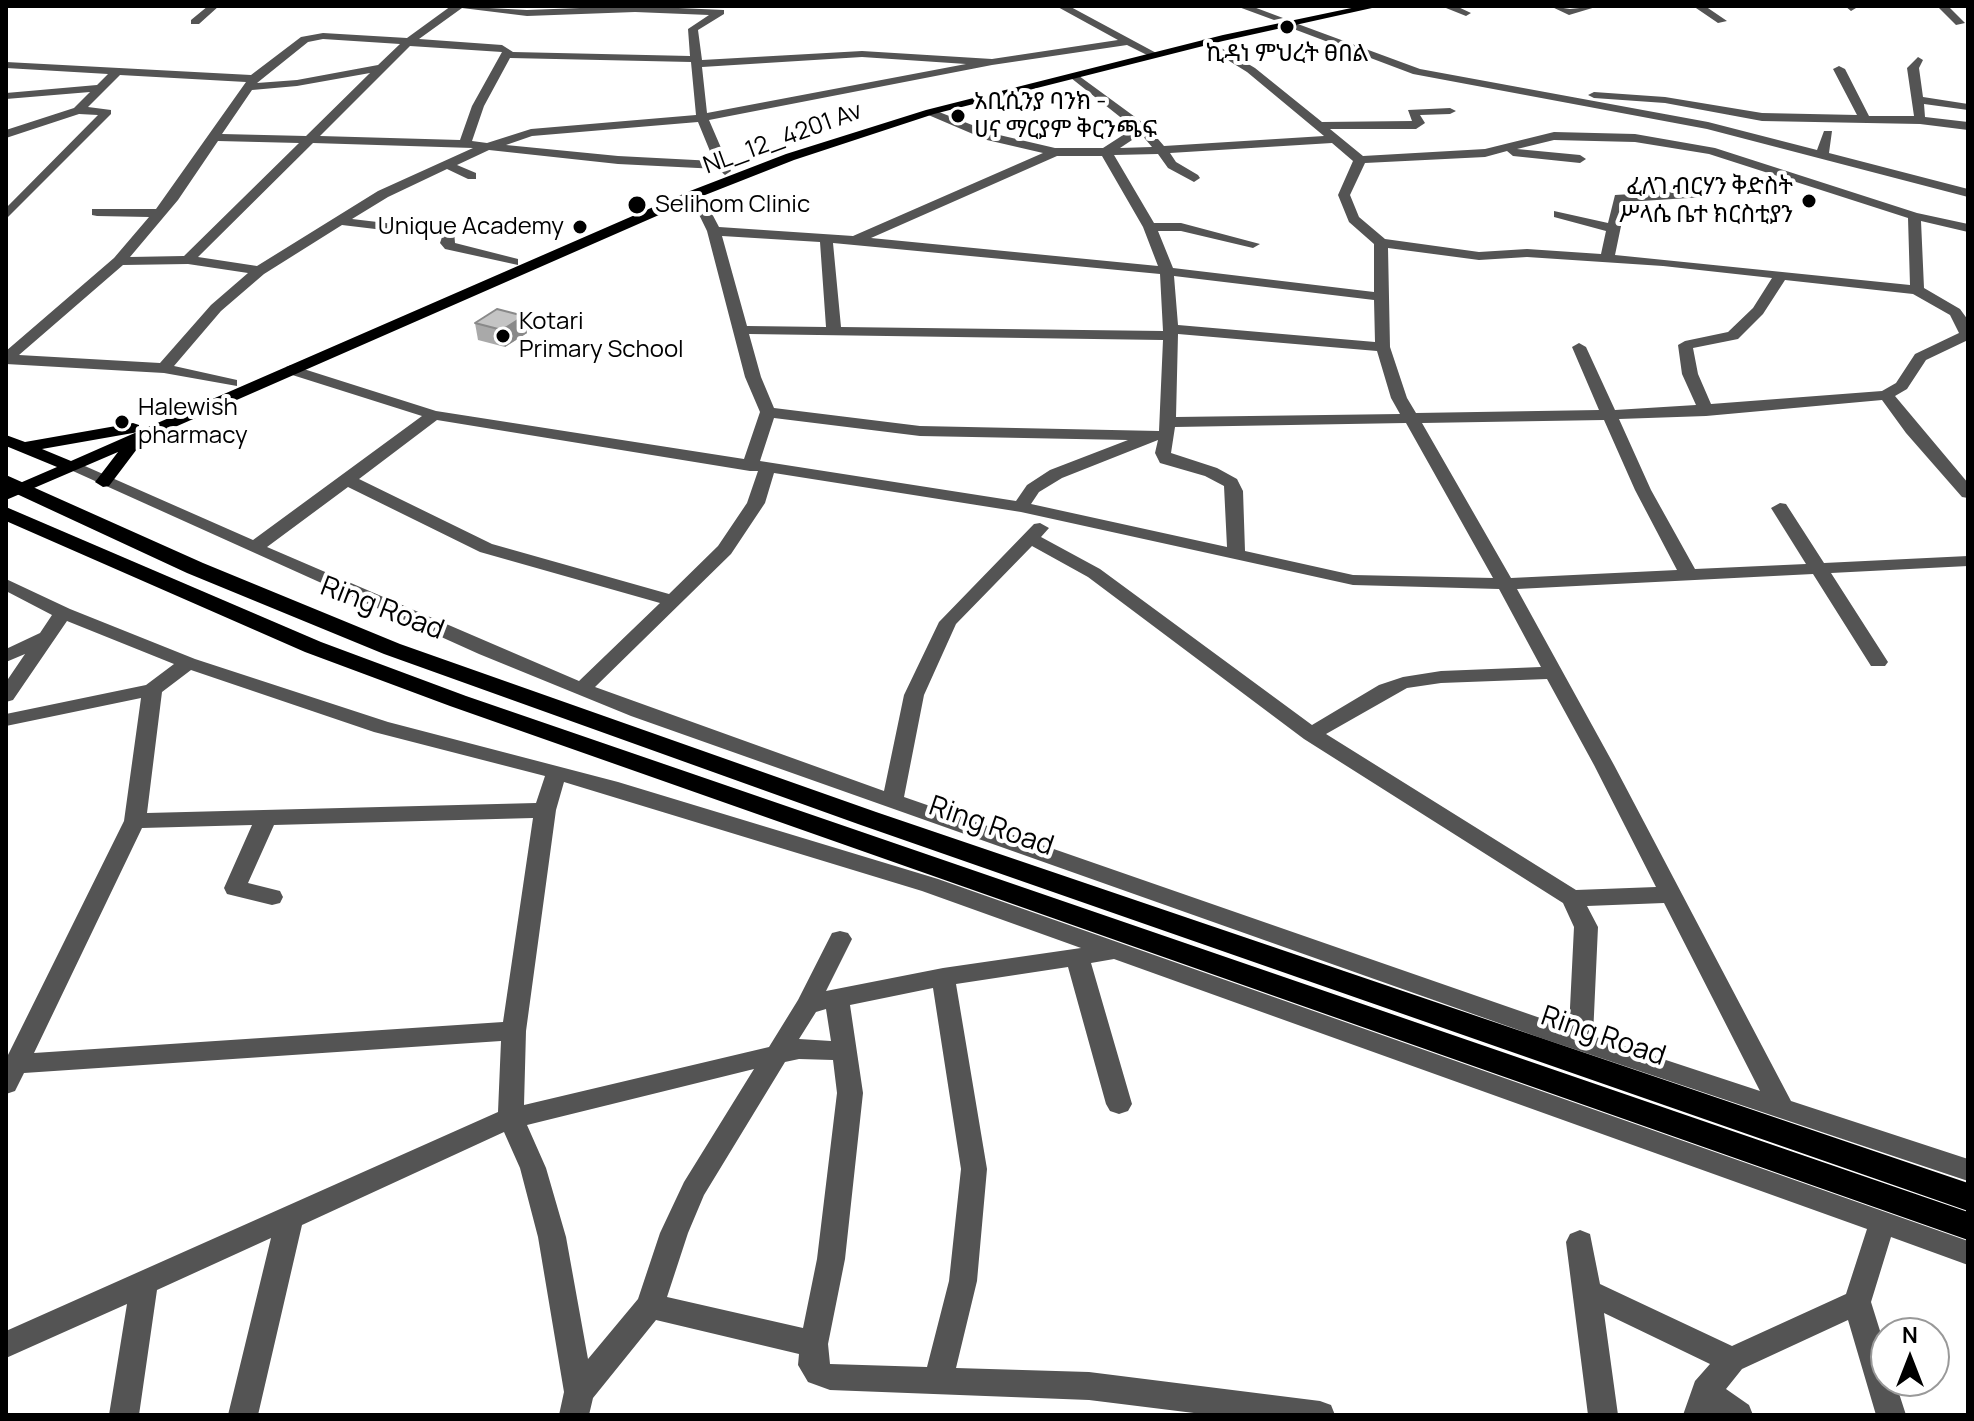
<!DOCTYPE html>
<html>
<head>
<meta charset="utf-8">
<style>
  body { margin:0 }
  #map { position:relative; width:1974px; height:1421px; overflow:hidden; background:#fff; font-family:Manrope,sans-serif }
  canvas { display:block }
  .frame { position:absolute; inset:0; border:8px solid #000; pointer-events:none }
  .north { position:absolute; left:1870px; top:1317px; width:80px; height:80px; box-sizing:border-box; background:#fff; border:2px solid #999; border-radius:50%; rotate:0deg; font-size:22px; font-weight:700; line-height:32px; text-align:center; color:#000 }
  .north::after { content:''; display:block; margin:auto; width:28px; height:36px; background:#000; clip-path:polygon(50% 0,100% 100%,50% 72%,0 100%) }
</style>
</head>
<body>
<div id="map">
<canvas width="1974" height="1421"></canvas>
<div class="frame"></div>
<div class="north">N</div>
</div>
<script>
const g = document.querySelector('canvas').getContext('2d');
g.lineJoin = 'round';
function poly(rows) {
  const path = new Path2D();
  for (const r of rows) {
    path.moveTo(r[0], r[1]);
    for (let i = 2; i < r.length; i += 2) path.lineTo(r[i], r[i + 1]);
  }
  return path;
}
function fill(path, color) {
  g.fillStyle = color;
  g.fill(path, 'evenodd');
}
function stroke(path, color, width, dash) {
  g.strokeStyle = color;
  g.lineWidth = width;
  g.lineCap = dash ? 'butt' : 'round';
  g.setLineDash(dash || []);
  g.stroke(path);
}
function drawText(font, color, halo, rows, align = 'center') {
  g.font = font + ' Manrope,"Noto Sans Ethiopic",sans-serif';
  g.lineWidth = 8;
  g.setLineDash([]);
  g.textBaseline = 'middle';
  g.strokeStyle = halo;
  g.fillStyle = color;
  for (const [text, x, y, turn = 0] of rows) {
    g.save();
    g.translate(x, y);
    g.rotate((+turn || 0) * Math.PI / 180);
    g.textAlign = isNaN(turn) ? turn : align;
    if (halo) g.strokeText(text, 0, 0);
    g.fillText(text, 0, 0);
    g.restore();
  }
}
const minor = poly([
  [208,6,219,6,199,24,191,24,191,20,208,6],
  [451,6,527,10,633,6,724,10,724,14,698,30,702,60,862,51,992,59,1118,40,1056,6,1069,6,1160,55,1151,57,1127,45,992,65,709,120,731,171,725,175,718,169,618,164,489,150,457,165,476,173,476,179,468,179,447,169,388,197,352,219,454,231,455,243,518,259,518,265,445,249,440,243,442,237,342,225,264,274,221,311,174,366,237,380,237,386,164,373,6,364,6,351,114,258,149,217,97,216,92,215,92,209,156,209,246,82,120,75,88,107,111,110,111,114,6,219,6,208,98,115,79,114,6,138,6,130,74,108,90,92,6,99,6,93,97,85,108,74,6,68,6,62,251,75,301,37,323,33,407,38,451,6],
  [462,8,527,16,635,12,709,15,688,29,690,56,513,52,502,45,419,39,462,8],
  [323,39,400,44,378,65,297,80,257,83,308,42,323,39],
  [410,46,502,52,472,106,460,140,320,136,410,46],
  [862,57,966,64,707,113,702,67,862,57],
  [510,58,691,62,696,115,531,129,487,143,472,141,484,106,510,58],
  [370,73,306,136,222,134,252,90,297,86,370,73],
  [698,122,714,161,618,156,506,145,532,136,698,122],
  [218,141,299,143,184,256,130,257,178,200,218,141],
  [313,143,473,148,378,191,257,266,198,257,313,143],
  [188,264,248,273,211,305,160,363,19,355,123,265,188,264],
  [1236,6,1251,6,1283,18,1274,20,1236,6],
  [1441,6,1456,6,1471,13,1466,16,1441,6],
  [1550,6,1570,9,1599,6,1569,15,1550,6],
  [1693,6,1705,6,1727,21,1718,23,1693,6],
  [1845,6,1855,6,1856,8,1851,11,1845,6],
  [1937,6,1948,6,1965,23,1956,25,1937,6],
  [1287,20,1420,69,1708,122,1817,150,1824,131,1832,131,1829,153,1968,189,1968,197,1707,129,1413,74,1283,25,1282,23,1287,20],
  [1206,39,1255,68,1322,122,1412,121,1408,110,1450,108,1456,111,1450,114,1420,115,1425,123,1416,129,1330,129,1363,156,1485,149,1554,132,1635,134,1715,148,1917,213,1968,224,1968,232,1921,221,1924,288,1960,309,1968,320,1968,340,1926,360,1907,389,1895,396,1968,483,1968,498,1962,497,1906,433,1882,400,1706,416,1619,419,1651,490,1695,569,1806,564,1771,508,1780,503,1786,504,1824,563,1968,556,1968,566,1831,573,1888,662,1885,666,1871,666,1813,574,1517,589,1614,765,1791,1101,1968,1159,1968,1181,1541,1038,631,716,479,654,64,467,72,462,78,463,253,540,422,416,286,373,286,367,291,365,436,411,744,459,760,412,745,377,707,231,689,194,690,191,700,191,719,227,853,236,1043,153,987,140,926,114,926,110,934,110,995,134,1055,148,1103,148,1134,128,1071,78,1069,76,1075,73,1146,125,1164,146,1324,136,1247,72,1202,44,1202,40,1206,39],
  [1141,134,1152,147,1120,148,1141,134],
  [1554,140,1635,142,1709,154,1908,218,1910,285,1615,255,1626,202,1704,197,1705,194,1699,190,1615,195,1608,223,1554,211,1554,217,1606,231,1601,254,1527,249,1479,252,1385,239,1359,217,1350,195,1365,163,1485,157,1507,151,1513,156,1580,163,1586,159,1580,155,1517,149,1554,140],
  [1332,143,1353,161,1338,195,1349,222,1374,244,1374,292,1173,268,1158,231,1181,231,1253,248,1260,244,1181,223,1154,223,1114,155,1158,154,1168,168,1194,182,1200,178,1198,175,1176,162,1170,153,1332,143],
  [1057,156,1102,156,1143,227,1158,266,871,238,1057,156],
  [722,236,820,242,826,327,747,326,722,236],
  [833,243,1160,274,1163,331,841,327,833,243],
  [1388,248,1479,260,1527,257,1663,266,1772,278,1753,308,1728,332,1685,341,1678,345,1682,374,1696,405,1615,410,1586,347,1579,343,1572,347,1599,410,1416,413,1407,398,1390,347,1388,248],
  [1174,276,1374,300,1375,342,1178,325,1174,276],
  [1785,280,1913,294,1950,315,1959,333,1915,354,1896,383,1882,391,1711,404,1698,374,1693,348,1738,339,1763,314,1785,280],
  [749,334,1163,340,1159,431,920,426,774,408,761,377,749,334],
  [1178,334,1377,351,1391,398,1400,414,1176,417,1178,334],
  [774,418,920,436,1128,440,1050,470,1027,485,1016,501,760,461,774,418],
  [437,420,750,471,758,471,747,503,718,546,669,594,492,544,359,479,437,420],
  [1604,420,1635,490,1677,570,1511,578,1422,423,1604,420],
  [1406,423,1493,578,1353,575,1245,551,1243,491,1237,479,1217,468,1171,453,1175,427,1406,423],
  [1158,440,1155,453,1160,463,1205,476,1224,486,1227,547,1031,504,1039,492,1062,478,1158,440],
  [774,473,1021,512,1353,585,1499,589,1541,667,1441,671,1403,677,1379,685,1312,725,1100,569,1041,537,1049,528,1040,523,1034,524,939,622,904,695,884,791,595,687,731,554,765,503,774,473],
  [348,487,480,552,660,603,579,681,267,547,348,487],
  [1032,546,1088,577,1304,739,1563,903,1574,927,1569,1028,904,797,924,695,956,624,1032,546],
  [1547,679,1594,765,1656,887,1576,890,1326,734,1407,688,1441,683,1547,679],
  [1664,903,1760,1091,1593,1036,1598,927,1587,906,1664,903],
  [1918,57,1923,60,1919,68,1923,97,1968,104,1968,110,1924,104,1925,117,1968,122,1968,130,1920,124,1762,121,1665,103,1594,98,1588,95,1594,92,1665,97,1762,113,1857,115,1833,69,1839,66,1845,69,1869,116,1914,116,1907,68,1918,57],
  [6,579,70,609,195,659,388,722,618,782,938,879,1968,1241,1968,1265,1891,1237,1871,1302,1886,1350,1886,1381,1895,1381,1906,1415,1876,1415,1848,1320,1742,1369,1726,1389,1749,1405,1753,1415,1683,1415,1695,1381,1710,1364,1604,1313,1618,1415,1588,1415,1566,1242,1570,1234,1580,1230,1590,1234,1600,1284,1732,1346,1846,1294,1867,1229,1114,959,1091,963,1132,1104,1128,1111,1119,1114,1110,1111,1106,1104,1068,967,956,984,987,1169,977,1281,956,1368,1089,1372,1320,1401,1331,1405,1335,1415,1210,1415,1089,1400,830,1390,808,1382,798,1365,799,1354,656,1320,593,1398,589,1415,559,1415,564,1392,538,1237,520,1168,504,1132,302,1225,258,1415,228,1415,271,1238,157,1290,139,1415,109,1415,127,1304,6,1358,6,1331,498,1112,501,1041,24,1073,15,1091,6,1094,6,1059,124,821,141,698,6,726,6,714,146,685,174,664,67,621,13,700,6,702,6,682,25,654,6,662,6,649,40,633,52,615,6,591,6,579],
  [191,670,374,732,545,776,536,803,147,813,162,692,191,670],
  [564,782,922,891,1081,948,943,968,826,991,852,939,848,933,840,931,832,933,798,1000,769,1047,524,1105,526,1031,556,810,564,782],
  [533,818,503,1022,34,1053,142,828,252,825,224,888,227,894,272,905,280,903,283,897,280,891,248,883,274,825,533,818],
  [933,988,961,1169,949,1281,927,1367,830,1364,828,1344,845,1259,863,1093,850,1005,933,988],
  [826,1009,831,1041,799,1039,816,1012,826,1009],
  [799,1059,833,1060,837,1093,817,1259,803,1328,667,1297,688,1233,704,1195,785,1062,799,1059],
  [754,1069,684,1182,660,1233,638,1299,588,1359,566,1237,546,1168,527,1125,754,1069]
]);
const major = poly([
  [1361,6,1381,6,1223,41,934,114,794,160,700,197,143,441,109,486,103,487,95,482,118,452,6,500,6,489,57,467,6,446,6,435,25,442,133,423,139,425,139,431,690,191,786,154,926,110,1223,35,1361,6],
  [137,432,71,461,42,449,133,433,137,432]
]);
const highway = poly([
  [6,475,203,563,400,644,876,812,1968,1183,1968,1211,858,824,384,654,187,573,6,489,6,475],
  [6,507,321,642,466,696,1968,1212,1968,1240,450,706,305,652,6,521,6,507]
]);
const wall = poly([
  [475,323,527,333,505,347,478,340]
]);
const shadedWall = poly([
  [524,316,527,333,505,347,502,330]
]);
const building = poly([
  [497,309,524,316,502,330,475,323,497,309]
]);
const markers = [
  [1287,27,8,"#000"],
  [958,116,8,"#000"],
  [1809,201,8,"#000"],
  [637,205,10,"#000"],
  [580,227,8,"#000"],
  [503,336,8,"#000"],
  [122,422,8,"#000"]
];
const farPoinames = [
  ["ኪዳነ ምህረት ፀበል",1287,54,"center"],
  ["አቢሲንያ ባንክ -",974,102],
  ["ሀና ማርያም ቅርንጫፍ",974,130],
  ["ፈለገ ብርሃን ቅድስት",1793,187,"right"],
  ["ሥላሴ ቤተ ክርስቲያን",1793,215,"right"],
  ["Selihom Clinic",655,205],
  ["Unique Academy",564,227,"right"],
  ["Kotari",519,322],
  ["Primary School",519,350],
  ["Halewish",138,408],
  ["pharmacy",138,436]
];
const farStreetnames = [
  ["NL_12_4201 Av",783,139,-20]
];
const streetNames = [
  ["Ring Road",382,609,21],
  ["Ring Road",991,827,19],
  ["Ring Road",1603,1037,19]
];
fill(minor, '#545454');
fill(major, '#000');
fill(highway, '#000');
fill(wall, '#a9a9a9');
fill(shadedWall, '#898989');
fill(building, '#c4c4c4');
stroke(building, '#898989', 2);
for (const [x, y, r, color] of markers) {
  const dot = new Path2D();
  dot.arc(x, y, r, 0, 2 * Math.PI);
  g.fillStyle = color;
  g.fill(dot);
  stroke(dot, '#fff', 3);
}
drawText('24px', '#000', '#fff', farPoinames, 'left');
drawText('24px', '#000', '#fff', farStreetnames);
drawText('28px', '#000', '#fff', streetNames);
</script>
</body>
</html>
